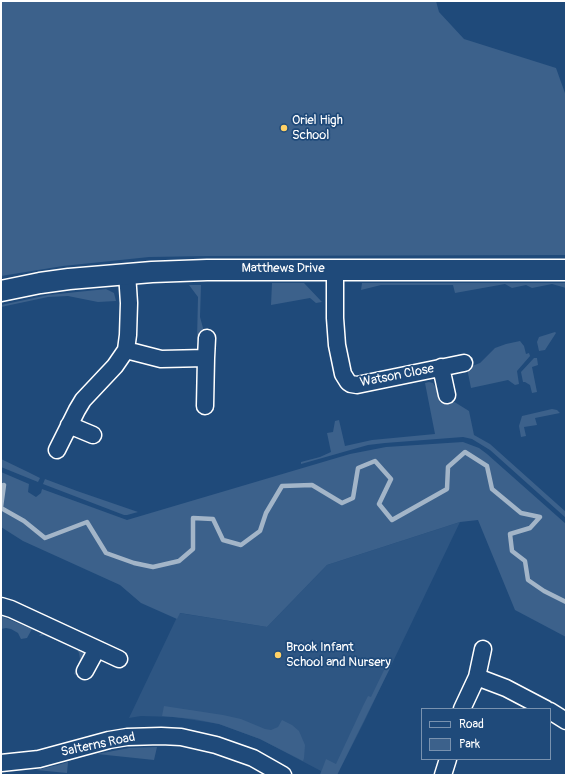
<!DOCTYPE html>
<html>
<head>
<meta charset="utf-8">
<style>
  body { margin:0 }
  #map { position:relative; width:567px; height:776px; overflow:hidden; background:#1f4a7a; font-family:Pangolin,sans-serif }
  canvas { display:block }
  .frame { position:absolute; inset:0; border:2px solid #fff; pointer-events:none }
  .legend { position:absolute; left:421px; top:708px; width:130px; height:52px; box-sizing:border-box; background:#1f4a7a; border:1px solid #7992af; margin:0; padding:5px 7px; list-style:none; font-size:12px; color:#fff }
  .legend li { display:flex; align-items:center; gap:8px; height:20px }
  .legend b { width:20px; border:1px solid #7992af }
</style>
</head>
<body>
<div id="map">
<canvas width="567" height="776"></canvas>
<div class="frame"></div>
<ul class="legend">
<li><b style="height:5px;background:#1f4a7a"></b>Road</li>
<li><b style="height:11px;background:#3c618b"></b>Park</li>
</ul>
</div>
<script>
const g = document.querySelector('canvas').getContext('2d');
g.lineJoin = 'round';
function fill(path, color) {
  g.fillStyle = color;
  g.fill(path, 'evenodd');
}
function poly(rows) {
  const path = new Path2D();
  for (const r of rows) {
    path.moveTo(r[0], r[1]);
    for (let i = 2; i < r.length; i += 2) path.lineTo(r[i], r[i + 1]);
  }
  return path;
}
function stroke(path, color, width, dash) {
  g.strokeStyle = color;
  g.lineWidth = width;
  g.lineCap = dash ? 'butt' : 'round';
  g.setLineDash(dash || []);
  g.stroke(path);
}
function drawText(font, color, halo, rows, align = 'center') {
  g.font = font + ' Pangolin,sans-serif';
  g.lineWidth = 3.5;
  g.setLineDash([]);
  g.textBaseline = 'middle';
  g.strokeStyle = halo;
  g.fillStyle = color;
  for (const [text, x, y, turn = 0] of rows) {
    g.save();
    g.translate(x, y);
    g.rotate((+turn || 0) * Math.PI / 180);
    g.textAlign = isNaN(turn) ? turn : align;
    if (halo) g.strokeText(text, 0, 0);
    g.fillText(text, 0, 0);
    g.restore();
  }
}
const built = poly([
  [460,522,364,722,337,775,320,775,321,771,260,739,219,724,175,717,141,716,129,718,179,613,267,627,327,565]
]);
const green = poly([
  [1,1,436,1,439,12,464,39,556,68,566,96,566,255,209,256,149,257,63,266,1,276],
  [272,283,304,283,322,302,316,303,310,298,271,305],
  [362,283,566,283,566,288,552,284,532,288,526,285,512,288,505,284,455,293,453,285,381,285,361,290],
  [189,285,201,285,200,317,203,328,200,343,197,340,198,297],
  [106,289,114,293,116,301,98,302,68,296,48,297,1,307,1,305,48,295],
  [555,332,556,333,545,350,539,351,537,342,539,337],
  [520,341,524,346,526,354,529,353,530,356,517,371,519,384,515,385,508,380,471,388,467,368,480,363,495,348,506,344],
  [534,358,537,358,538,365,532,367,537,392,532,393,530,385,525,382,523,382,521,372],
  [429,382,433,383,436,388,439,399,448,398,469,411,474,435,490,444,566,512,566,518,490,450,472,439,463,437,385,443,368,445,301,464,301,462,320,457,331,452,327,433,333,432,335,421,339,420,345,446,372,440,435,434,425,383],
  [552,409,557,410,560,413,535,418,537,425,524,427,526,436,521,437,519,426,522,416],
  [463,442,479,448,487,454,566,524,566,637,515,610,478,520,460,522,327,565,267,627,180,613,177,619,141,603,120,585,23,541,1,527,1,472,29,484,28,492,36,497,41,493,42,489,127,520,350,454,386,447],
  [1,459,28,472,40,478,38,482,1,467],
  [45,479,77,491,138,512,127,515,124,515,43,484],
  [1,616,32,629,27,638,21,639,18,633,11,629,6,628,1,629],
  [43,632,84,651,85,656,84,661,78,676,74,674,80,659,79,653,77,650,44,635,39,636],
  [386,666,390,668,337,775,320,775,326,759,336,764,363,706,368,696,371,697],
  [164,706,223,715,241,719,265,729,271,730,278,727,282,720,292,725,299,731,305,745,304,758,303,761,260,739,219,724,194,719,162,716],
  [157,747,154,760,97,754,129,748],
  [68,762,67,773,36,770,58,765]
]);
const stream = poly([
  [1,486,4,485,1,507],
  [1,508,24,521,45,538,87,522,106,553,134,563,153,567,179,561,193,549,193,518,213,519,223,540,241,545,260,531,266,513,282,486,312,485,342,503,353,498,358,468,375,461,391,479,379,504,392,520,447,489,448,467,465,452,487,466,492,489,521,513,540,517,530,528,510,534,512,551,525,561,528,580,544,591,566,602]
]);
const minor = poly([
  [335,269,335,318,337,345,343,374,348,382,351,384,357,385,464,363],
  [126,350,161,359,206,358,205,406],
  [206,358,207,338],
  [441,367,447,395],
  [69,425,93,435],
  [57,450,77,410,83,400,115,366,126,350,128,335,129,303,127,273],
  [1,606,11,609,119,659],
  [85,671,97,649],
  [477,677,506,688,546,709],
  [462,709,477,677,483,649],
  [550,711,566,721],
  [1,763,39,759,109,740,127,737,161,736,181,737,216,745,253,758,283,775],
  [443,775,448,759]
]);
const tertiary = poly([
  [1,291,40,283,69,279,152,272,207,270,566,270]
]);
const markers = [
  [284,128,4,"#ffd166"],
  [278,655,4,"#ffd166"]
];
const poiNames = [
  ["Oriel High",292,121],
  ["School",292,136],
  ["Brook Infant",286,648],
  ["School and Nursery",286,663]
];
const streetNames = [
  ["Matthews Drive",283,269],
  ["Watson Close",397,376,-11],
  ["Salterns Road",98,745,-12]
];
fill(built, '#2e5683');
fill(green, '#3c618b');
stroke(stream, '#a3b5c8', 4.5);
stroke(minor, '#fff', 19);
stroke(tertiary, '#fff', 23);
stroke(minor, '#1f4a7a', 16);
stroke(tertiary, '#1f4a7a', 20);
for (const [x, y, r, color] of markers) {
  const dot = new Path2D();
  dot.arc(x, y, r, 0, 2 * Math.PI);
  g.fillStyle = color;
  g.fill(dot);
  stroke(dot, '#1f4a7a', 1.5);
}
drawText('13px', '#fff', '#1f4a7a', poiNames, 'left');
drawText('13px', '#fff', '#1f4a7a', streetNames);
</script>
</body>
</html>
